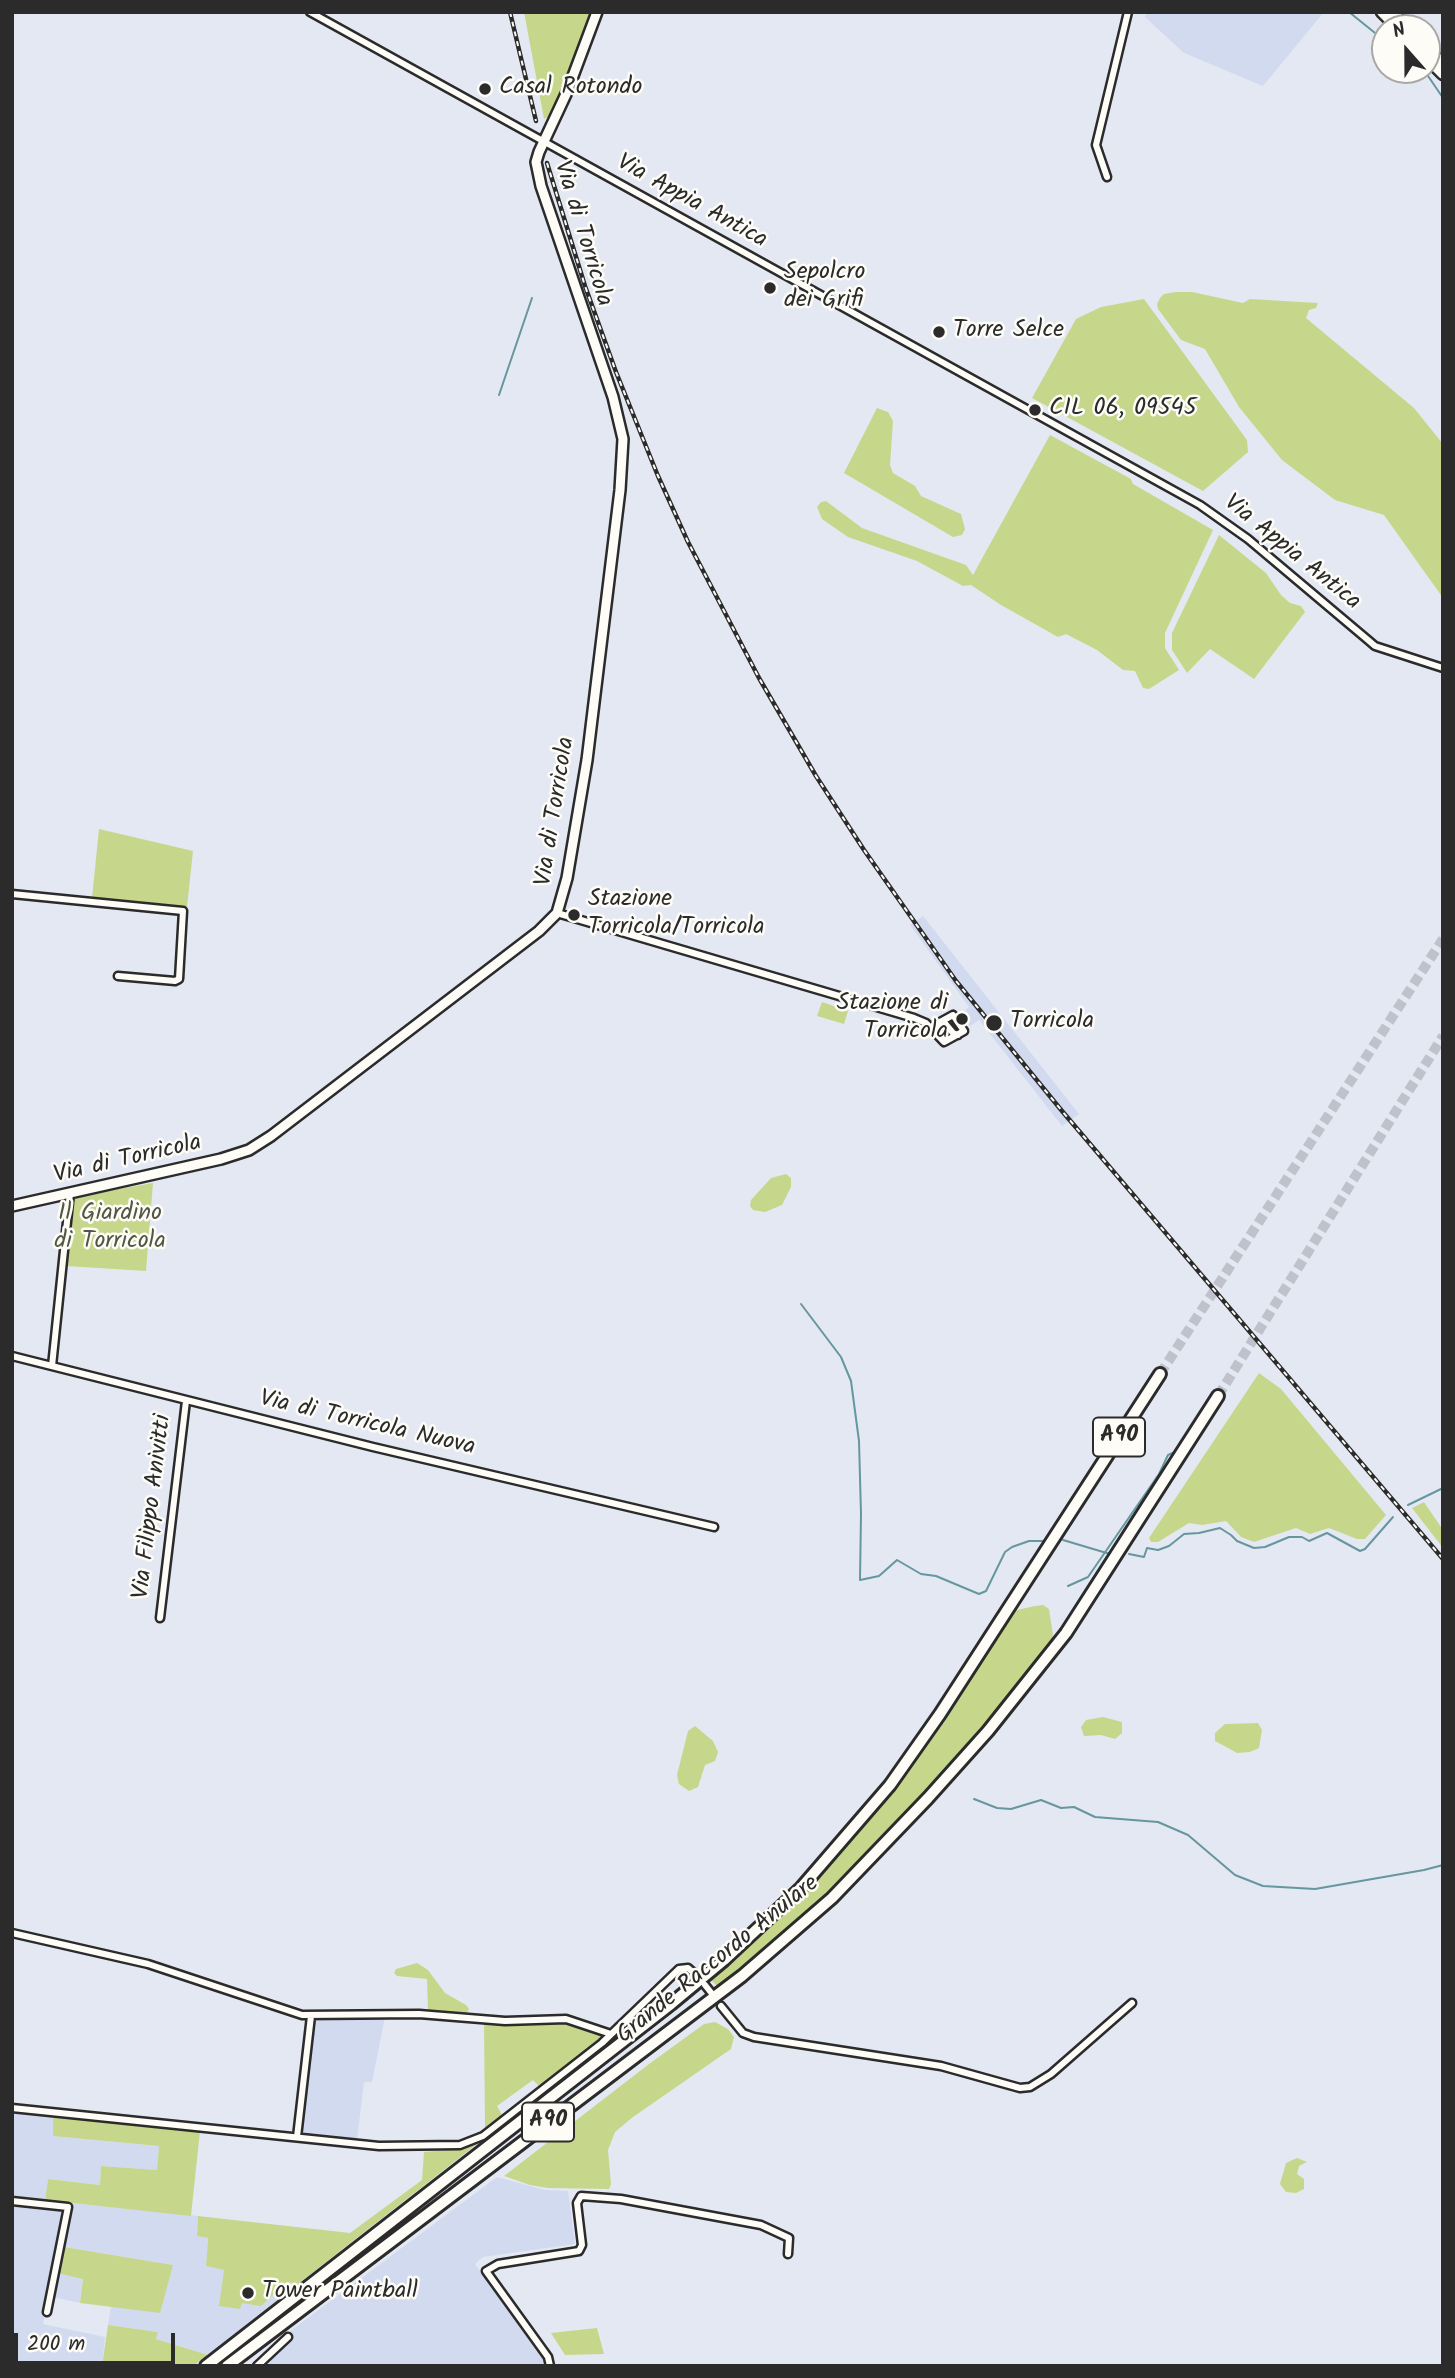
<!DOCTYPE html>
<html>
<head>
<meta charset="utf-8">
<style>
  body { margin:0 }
  #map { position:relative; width:1455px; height:2378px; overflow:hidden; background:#e4e8f3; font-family:Kalam,sans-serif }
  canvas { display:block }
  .frame { position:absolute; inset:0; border:14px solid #2b2b2b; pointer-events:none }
  .north { position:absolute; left:1371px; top:14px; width:70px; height:70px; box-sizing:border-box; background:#fdfcf7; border:2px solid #a9a8a5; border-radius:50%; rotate:339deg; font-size:19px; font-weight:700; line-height:28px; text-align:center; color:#2b2b2b }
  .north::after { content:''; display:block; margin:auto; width:24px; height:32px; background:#2b2b2b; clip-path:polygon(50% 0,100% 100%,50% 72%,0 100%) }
  .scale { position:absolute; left:14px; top:2333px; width:161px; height:32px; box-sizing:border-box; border:4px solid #2b2b2b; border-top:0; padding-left:9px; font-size:21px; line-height:24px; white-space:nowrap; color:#2b2b2b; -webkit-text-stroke:5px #fdfcf7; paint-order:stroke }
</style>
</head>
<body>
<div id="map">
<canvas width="1455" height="2378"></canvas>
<div class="frame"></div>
<div class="north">N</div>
<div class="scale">200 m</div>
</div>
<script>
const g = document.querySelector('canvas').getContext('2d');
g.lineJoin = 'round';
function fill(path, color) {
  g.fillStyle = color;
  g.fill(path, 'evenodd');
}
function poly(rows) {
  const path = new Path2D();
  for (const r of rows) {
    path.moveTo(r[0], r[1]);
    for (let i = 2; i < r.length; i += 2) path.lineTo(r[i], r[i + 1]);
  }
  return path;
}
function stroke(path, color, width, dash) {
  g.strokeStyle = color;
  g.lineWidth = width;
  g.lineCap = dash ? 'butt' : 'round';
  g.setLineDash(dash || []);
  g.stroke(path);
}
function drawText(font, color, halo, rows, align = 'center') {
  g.font = font + ' Kalam,sans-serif';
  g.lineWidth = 5;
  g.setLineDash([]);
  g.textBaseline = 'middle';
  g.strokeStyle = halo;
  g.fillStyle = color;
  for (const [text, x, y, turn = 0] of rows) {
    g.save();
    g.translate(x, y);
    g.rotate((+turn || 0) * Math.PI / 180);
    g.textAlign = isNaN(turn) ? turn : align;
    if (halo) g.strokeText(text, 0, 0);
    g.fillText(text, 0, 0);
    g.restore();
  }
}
const built = poly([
  [1147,12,1324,12,1263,86,1184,53,1145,17],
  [923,916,1079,1114,1062,1126,979,1020,970,1026,961,1014,969,1007,910,925],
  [385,2017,372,2082,364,2082,357,2140,301,2134,313,2018],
  [12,2111,53,2116,54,2136,159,2146,157,2170,101,2166,100,2185,48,2179,45,2200,12,2197],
  [497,2177,545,2190,568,2191,575,2244,483,2257,475,2264,545,2361,545,2366,252,2366,289,2332],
  [71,2203,198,2216,197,2236,208,2238,206,2266,298,2284,208,2355,156,2339,157,2332,108,2325,111,2306,172,2265,64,2247],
  [12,2204,65,2210,43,2324,105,2337,102,2366,12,2366],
  [57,2273,83,2278,80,2303,53,2297]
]);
const green = poly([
  [524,12,591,12,551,115,544,119],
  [1176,292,1192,292,1243,303,1250,299,1318,303,1316,308,1309,310,1306,318,1414,408,1443,444,1443,598,1384,515,1335,500,1282,460,1239,407,1205,349,1181,340,1158,309,1157,304,1160,298,1164,294],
  [1144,299,1247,440,1248,452,1203,491,1032,398,1076,319,1101,307],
  [877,408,888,412,893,421,890,465,893,473,915,486,921,496,961,514,965,529,962,535,953,537,844,473],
  [1050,435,1131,479,1133,484,1213,530,1165,633,1165,648,1179,670,1149,689,1143,688,1135,671,1123,670,1097,650,1066,634,1058,637,1001,605,971,585,963,586,917,561,848,537,822,519,817,507,821,502,826,501,862,528,966,565,973,575],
  [1219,535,1266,573,1281,595,1290,603,1301,606,1305,612,1254,679,1210,649,1187,673,1172,650,1172,633],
  [99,829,193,851,187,907,92,898],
  [822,1002,848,1011,844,1024,817,1016],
  [786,1174,791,1178,791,1187,782,1205,765,1212,753,1210,750,1206,751,1200,771,1178],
  [153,1183,146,1271,66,1266,73,1197],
  [1259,1373,1281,1389,1386,1515,1365,1539,1357,1539,1329,1528,1310,1534,1296,1528,1254,1542,1241,1537,1226,1521,1202,1525,1189,1523,1158,1542,1151,1542,1149,1538],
  [1424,1502,1443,1530,1443,1548,1412,1508],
  [1035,1606,1043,1605,1049,1609,1053,1635,1051,1643,999,1709,930,1790,855,1867,775,1943,718,1987,710,1979,783,1913,881,1805,946,1714,1012,1614,1017,1610],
  [1103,1717,1122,1722,1122,1733,1115,1739,1101,1735,1084,1736,1081,1727,1086,1720],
  [1258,1723,1262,1730,1259,1748,1250,1752,1237,1753,1215,1741,1215,1733,1225,1724],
  [695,1726,713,1741,718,1752,715,1761,705,1765,698,1787,689,1791,679,1784,677,1775,688,1731],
  [417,1963,428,1970,445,1993,466,2005,469,2009,467,2013,428,2011,427,1979,397,1976,394,1973,396,1969],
  [484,2022,568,2022,606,2035,539,2086,533,2080,497,2106,502,2115,485,2128],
  [715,2022,728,2029,734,2037,731,2049,633,2117,615,2132,608,2150,611,2184,609,2189,548,2188,530,2185,504,2176,649,2064,704,2024],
  [53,2116,200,2131,191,2216,45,2200,48,2179,100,2185,101,2166,157,2170,159,2146,53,2136],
  [477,2144,298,2284,287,2282,261,2306,242,2303,240,2309,219,2306,224,2270,206,2266,208,2238,197,2236,198,2216,350,2233,422,2180,424,2152,460,2149],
  [1297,2158,1307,2162,1299,2166,1297,2174,1304,2179,1304,2189,1296,2193,1286,2192,1280,2184,1286,2163],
  [64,2247,173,2265,160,2313,80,2303,83,2279,57,2273],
  [108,2325,158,2332,156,2339,208,2355,193,2366,102,2366],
  [597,2328,604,2354,565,2355,551,2333]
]);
const stream = poly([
  [1349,12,1385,41],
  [1424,70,1443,98],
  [499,395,532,298],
  [801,1304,841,1357,851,1381,859,1441,861,1514,860,1580,879,1576,897,1560,921,1574,936,1576,979,1594,986,1591,1005,1552,1012,1547,1029,1541,1045,1541],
  [1408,1505,1443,1488],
  [1063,1540,1110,1554],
  [1129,1554,1144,1557,1147,1548,1158,1550,1169,1546,1184,1534,1199,1533,1220,1528,1231,1535,1237,1541,1254,1548,1265,1547,1289,1537,1302,1537,1309,1541,1327,1533,1360,1551,1365,1549,1393,1517],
  [1068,1586,1088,1577,1159,1474,1168,1455,1175,1452],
  [974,1799,997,1808,1011,1809,1041,1800,1061,1808,1074,1807,1095,1817,1158,1822,1188,1835,1235,1875,1263,1886,1315,1889,1424,1870,1443,1865]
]);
const highwayTunnel = poly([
  [1160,1374,1443,939],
  [1218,1396,1443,1036]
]);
const street = poly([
  [310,12,1200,505,1248,539,1368,640,1375,646,1443,668],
  [1107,177,1096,145,1128,12],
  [12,894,183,911,179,979,175,981,118,976],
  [557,913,914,1018,926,1023,944,1042,964,1031,953,1015,931,1027],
  [943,1021,953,1033,958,1035],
  [12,1356,373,1447,714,1527],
  [52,1366,70,1193],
  [160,1618,186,1401],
  [12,1933,148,1964,302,2015,419,2014,505,2021,566,2019,611,2034],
  [705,1985,713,1995],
  [721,2006,743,2033,754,2037,941,2066,1020,2088,1030,2087,1051,2074,1132,2003],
  [12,2108,379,2146,460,2145,483,2136,602,2043,679,1969,688,1968,696,1975],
  [297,2137,311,2016],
  [12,2201,68,2207,47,2312],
  [257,2366,288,2337],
  [550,2366,548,2357,486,2271,498,2264,579,2251,582,2245,577,2203,581,2196,621,2199,761,2225,789,2238,788,2254]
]);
const secondary = poly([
  [12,1206,221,1159,249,1150,271,1136,539,931,557,913,567,878,587,760,620,490,623,439,613,397,541,186,536,162,539,152,567,92,597,12]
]);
const primary = poly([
  [1382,12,1398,28],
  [1392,12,1408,28],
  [1427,48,1443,64],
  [1427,58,1443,74]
]);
const highway = poly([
  [206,2366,671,2004,724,1960,801,1888,890,1785,940,1714,1160,1374],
  [227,2366,742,1976,832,1898,928,1798,988,1731,1066,1633,1218,1396]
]);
const rail = poly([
  [510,12,536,121],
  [547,163,585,286,616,372,658,476,688,542,759,678,816,776,864,850,956,981,1062,1111,1443,1559]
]);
const markers = [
  [485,89,7,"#2b2b2b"],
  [770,288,7,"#2b2b2b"],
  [939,332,7,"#2b2b2b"],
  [1035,410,7,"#2b2b2b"],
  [574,915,7,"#2b2b2b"],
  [962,1019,7,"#2b2b2b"],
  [994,1023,9,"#2b2b2b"],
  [248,2293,7,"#2b2b2b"]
];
const shields = [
  [1119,1437,52],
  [548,2122,52]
];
const shieldNames = [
  ["A90",1119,1437],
  ["A90",548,2122]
];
const poiNames = [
  ["Casal Rotondo",499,89],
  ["Sepolcro",784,274],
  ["dei Grifi",784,302],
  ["Torre Selce",953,332],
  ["CIL 06, 09545",1049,410],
  ["Stazione",588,901],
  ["Torricola/Torricola",588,929],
  ["Stazione di",948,1005,"right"],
  ["Torricola",948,1033,"right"],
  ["Torricola",1010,1023],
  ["Tower Paintball",262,2293]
];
const streetNames = [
  ["Via Appia Antica",691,203,29],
  ["Via di Torricola",581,234,73],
  ["Via Appia Antica",1291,554,39],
  ["Via di Torricola",557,812,-81],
  ["Via di Torricola",128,1161,-13],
  ["Via di Torricola Nuova",367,1425,13],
  ["Via Filippo Anivitti",154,1507,-83],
  ["Grande Raccordo Anulare",719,1961,-39]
];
const parkNames = [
  ["Il Giardino",110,1215],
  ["di Torricola",110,1243]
];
fill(built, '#d2daf0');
fill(green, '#c6d78b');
stroke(stream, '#66969e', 2);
stroke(highwayTunnel, '#bfc2cb', 10, [10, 5]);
stroke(street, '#2b2b2b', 11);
stroke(secondary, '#2b2b2b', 14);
stroke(primary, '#2b2b2b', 15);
stroke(highway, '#2b2b2b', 16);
stroke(street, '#fdfcf7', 6);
stroke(secondary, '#fdfcf7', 9);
stroke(primary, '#fdfcf7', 10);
stroke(highway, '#fdfcf7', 10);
stroke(rail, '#2b2b2b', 4.5);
stroke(rail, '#fdfcf7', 2, [5]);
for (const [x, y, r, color] of markers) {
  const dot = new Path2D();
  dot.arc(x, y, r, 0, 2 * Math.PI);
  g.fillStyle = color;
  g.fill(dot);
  stroke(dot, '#fdfcf7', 2.5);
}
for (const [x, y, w] of shields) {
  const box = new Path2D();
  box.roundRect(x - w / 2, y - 19.5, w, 39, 5);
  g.fillStyle = '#fdfcf7';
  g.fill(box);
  stroke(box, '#2b2b2b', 2);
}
drawText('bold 23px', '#2b2b2b', null, shieldNames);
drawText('24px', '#2b2b2b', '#fdfcf7', poiNames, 'left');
drawText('24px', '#2b2b2b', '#fdfcf7', streetNames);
drawText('24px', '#525643', '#fdfcf7', parkNames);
</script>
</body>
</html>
